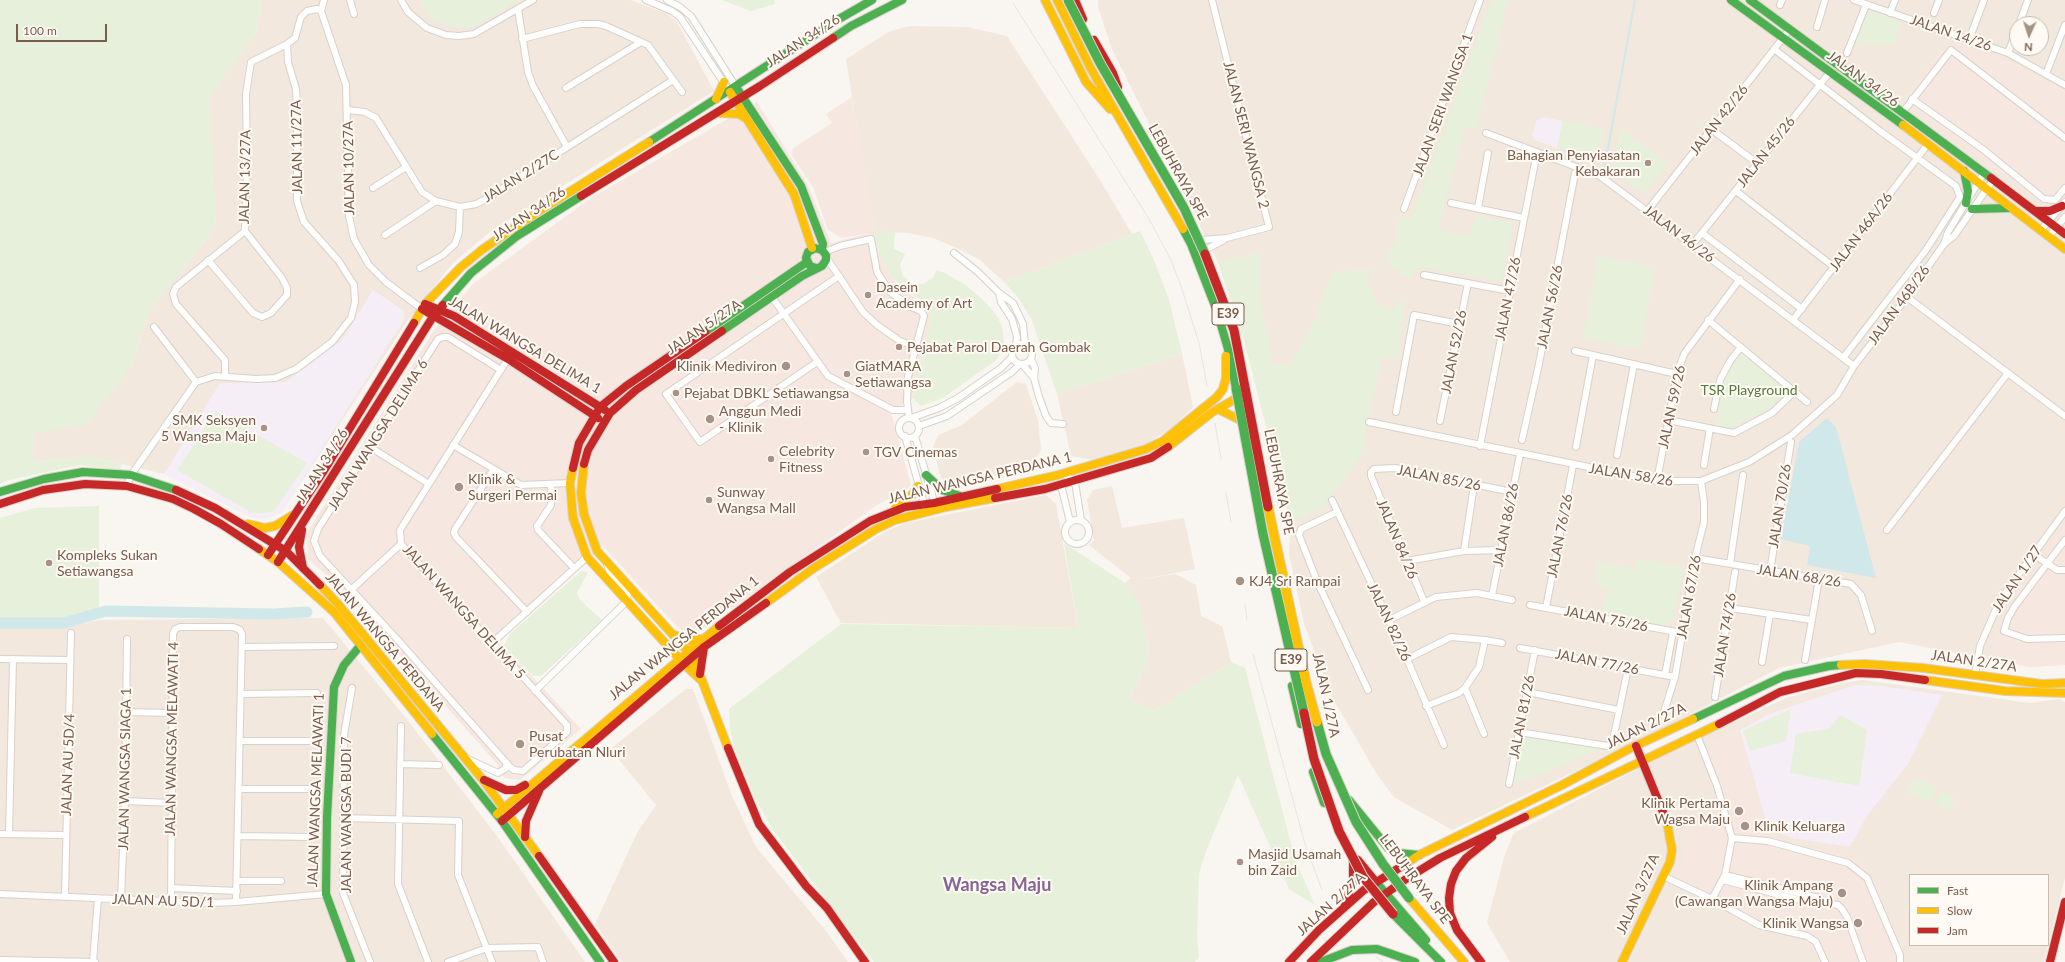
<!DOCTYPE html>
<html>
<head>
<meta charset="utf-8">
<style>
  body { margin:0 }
  #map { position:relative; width:2065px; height:962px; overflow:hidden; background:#f9f5f0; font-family:Lato,sans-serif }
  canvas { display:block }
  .legend { position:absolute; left:1909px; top:874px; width:140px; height:72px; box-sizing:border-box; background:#fffaf3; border:1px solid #cabbb1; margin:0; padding:5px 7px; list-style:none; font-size:12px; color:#7a5c4d }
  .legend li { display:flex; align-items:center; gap:8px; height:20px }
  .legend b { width:20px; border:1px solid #cabbb1 }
  .north { position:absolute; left:2009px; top:16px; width:40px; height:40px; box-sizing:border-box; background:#fffaf3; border:1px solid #cabbb1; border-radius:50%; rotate:183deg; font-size:11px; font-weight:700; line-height:16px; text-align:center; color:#7a5c4d }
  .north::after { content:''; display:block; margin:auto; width:14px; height:18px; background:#a69286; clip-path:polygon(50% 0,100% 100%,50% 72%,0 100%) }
  .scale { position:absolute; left:16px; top:24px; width:91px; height:18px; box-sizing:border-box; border:2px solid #7a5c4d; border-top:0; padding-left:5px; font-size:12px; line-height:14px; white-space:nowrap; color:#7a5c4d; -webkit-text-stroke:3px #fffaf3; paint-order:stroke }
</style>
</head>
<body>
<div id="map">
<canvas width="2065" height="962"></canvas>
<ul class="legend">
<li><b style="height:5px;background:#4caf50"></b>Fast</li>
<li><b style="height:5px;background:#ffc107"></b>Slow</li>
<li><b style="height:5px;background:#c62828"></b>Jam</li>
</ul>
<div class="north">N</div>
<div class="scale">100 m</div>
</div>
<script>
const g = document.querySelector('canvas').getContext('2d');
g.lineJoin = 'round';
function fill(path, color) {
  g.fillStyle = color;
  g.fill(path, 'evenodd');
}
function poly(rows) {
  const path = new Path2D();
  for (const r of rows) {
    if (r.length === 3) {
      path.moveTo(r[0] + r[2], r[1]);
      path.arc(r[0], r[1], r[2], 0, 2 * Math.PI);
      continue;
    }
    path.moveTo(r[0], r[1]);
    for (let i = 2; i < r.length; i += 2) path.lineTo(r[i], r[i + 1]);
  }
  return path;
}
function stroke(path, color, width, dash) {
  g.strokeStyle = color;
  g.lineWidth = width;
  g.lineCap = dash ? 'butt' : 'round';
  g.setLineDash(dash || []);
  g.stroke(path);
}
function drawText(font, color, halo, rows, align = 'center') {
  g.font = font + ' Lato,sans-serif';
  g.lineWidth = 4;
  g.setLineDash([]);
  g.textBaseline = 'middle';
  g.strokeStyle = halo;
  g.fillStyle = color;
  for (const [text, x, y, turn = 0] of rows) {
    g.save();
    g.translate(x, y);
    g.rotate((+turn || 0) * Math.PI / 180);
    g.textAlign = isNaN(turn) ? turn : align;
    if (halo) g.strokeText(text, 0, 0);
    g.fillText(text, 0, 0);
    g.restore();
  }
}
const residential = poly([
  [261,0,420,0,422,7,515,2,520,0,630,0,668,14,677,22,714,91,491,231,452,264,408,320,281,513,266,518,251,517,164,474,122,464,88,456,34,462,34,433,131,367,149,310,216,227,209,97,257,31],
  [1098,0,2065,0,2065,92,2057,86,2048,83,2007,60,2065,191,2065,665,2029,667,1899,642,1779,668,1642,739,1452,830,1394,797,1378,776,1332,697,1304,624,1289,554,1291,522,1244,340,1218,262,1112,49,1098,7],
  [2017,24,2041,24,2041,48,2017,48],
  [910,26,967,27,1007,36,1103,185,1132,234,1004,282,980,260,957,248,933,238,908,233,874,232,846,59,890,31],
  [1182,354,1193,407,1173,427,1143,446,1094,460,1071,456,1057,394],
  [1017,382,1026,384,1038,421,1041,450,1028,469,952,484,941,478,933,447,938,435,962,425],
  [1112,486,1122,528,1184,518,1195,569,1138,580,1175,574,1196,585,1201,616,1222,626,1231,662,1154,711,1129,698,1147,663,1149,648,1138,603,1125,583,1131,578,1089,545,1094,541,1087,500,1093,490],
  [1046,495,1056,504,1078,628,841,623,816,577,886,531,906,523],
  [323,618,406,718,497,836,585,962,0,962,0,627,64,627,100,620],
  [1863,680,2030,703,2059,699,2065,702,2065,877,2044,962,1510,962,1487,923,1505,854,1514,833,1663,756,1786,698,1843,683],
  [1910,875,2048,875,2048,945,1910,945],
  [686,689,693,689,732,796,756,847,827,932,848,962,622,962,595,924,637,833,656,805,610,749]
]);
const commercial = poly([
  [1943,46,1969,47,2007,60,2048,83,2057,86,2065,92,2065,191,2057,201,2040,202,1904,100],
  [852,97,879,252,889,274,897,283,915,298,927,303,932,315,913,398,891,412,911,485,906,490,877,505,699,632,680,630,603,546,499,641,581,729,520,780,504,778,497,764,344,591,308,559,306,534,436,327,474,283,591,198,757,102,809,187,831,243,870,233,842,238,828,230,813,187,791,154,793,148,832,123,826,114],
  [2065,525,2065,665,2029,667,2006,662,1992,648,2003,612],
  [1738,729,1768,834,1782,841,1846,855,1861,864,1872,880,1903,955,1903,962,1820,962,1813,946,1803,940,1757,927,1673,885,1685,853,1688,838,1684,826,1719,816,1710,779,1699,749]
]);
const education = poly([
  [1543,117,1563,121,1557,148,1535,140,1532,135,1537,120],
  [373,290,404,311,404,320,281,513,266,518,251,517,164,474,220,383,286,382,342,340],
  [1855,685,1882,686,1942,695,1908,764,1867,816,1850,847,1792,838,1768,828,1740,730,1769,714]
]);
const green = poly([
  [0,0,261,0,257,31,210,97,216,227,149,310,131,367,87,424,34,433,34,462,88,456,122,464,119,470,80,465,8,480,0,484],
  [420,0,520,0,471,28,453,26,433,20,422,7],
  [722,0,774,0,775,4,751,11],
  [1491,0,1508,0,1477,128,1465,128,1438,230,1470,236,1475,216,1513,223,1502,282,1421,266,1408,279,1383,260,1395,242,1399,215,1411,219],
  [1871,11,1902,22,1894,45,1855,44,1866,14],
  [1563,121,1604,129,1597,163,1557,148],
  [1620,127,1668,164,1646,191,1641,192,1612,171],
  [882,231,895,232,894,249,905,254,900,265,903,276,912,283,923,284,933,278,937,270,945,273,964,284,980,297,995,313,1002,326,1004,342,999,356,995,361,943,398,921,406,913,398,932,315,927,303,906,291,889,274,879,252,874,232],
  [1140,231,1153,258,1169,299,1182,354,1057,394,1031,318,1017,296,1004,282],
  [1259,252,1259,289,1273,366,1291,363,1318,315,1317,309,1333,271,1371,269,1367,284,1380,307,1390,312,1405,298,1398,359,1382,358,1360,459,1322,508,1291,522,1244,340,1218,262],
  [1598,256,1655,267,1640,349,1583,338],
  [1741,350,1788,389,1770,408,1730,428,1716,426,1724,380],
  [216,411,307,463,274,511,264,513,252,513,177,470],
  [99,506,99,608,62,620,0,619,0,518,35,508],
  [1064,543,1125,583,1138,602,1149,648,1147,663,1129,698,1154,711,1231,662,1245,668,1295,859,1315,905,1289,889,1238,775,1206,851,1199,874,1197,937,1199,957,1195,962,874,962,773,830,754,796,734,746,730,729,729,709,841,624,1078,628],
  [1638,559,1681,566,1684,570,1673,619,1664,625,1601,612,1608,590,1594,580,1598,561,1635,569],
  [581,571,588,572,577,593,580,600,602,620,541,676,533,676,504,646,509,635],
  [1791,709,1786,741,1750,751,1743,731],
  [1840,715,1867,730,1859,786,1790,773,1796,734,1830,728],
  [1520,733,1605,747,1513,785],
  [1914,777,1937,788,1930,803,1907,792],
  [1942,792,1956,799,1950,810,1936,804]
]);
const water = poly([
  [1827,418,1836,427,1876,578,1807,565,1810,546,1781,539,1799,442]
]);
const stream = poly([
  [1604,170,1635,0]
]);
const river = poly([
  [0,623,64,623,106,611,273,614,307,612]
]);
const street = poly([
  [350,0,354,14],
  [401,0,408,12,427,28,446,35,459,36,474,34,533,0],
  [646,0,672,11,680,17,730,92],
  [667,0,680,7,691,16,736,87],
  [1854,0,2008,53,2065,85],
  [1780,5,1782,0],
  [518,9,528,72,533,86,567,147],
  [321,11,346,85,349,216,354,239,369,265,386,282,422,309],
  [321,11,324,0],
  [1890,13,1895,0],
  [1934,13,1939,0],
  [2019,24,2028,0],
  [1817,27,1825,0],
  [522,39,580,24,598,24,606,26,648,45,682,92],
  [1969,40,1984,0],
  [1774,49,1880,131,1956,186,1960,197,1926,250,1843,358],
  [1847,53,1866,5],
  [2008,53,2017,29],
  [2046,74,2065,25],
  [566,88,641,42],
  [1912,99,1984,150,2044,199,2055,200,2065,188],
  [348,110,365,112,376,118,422,192,436,201,460,207,476,204,484,200,673,80],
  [1903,112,1951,50,2065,138],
  [1711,129,1757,163],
  [1486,133,1600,176,1854,366],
  [373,188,406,167],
  [1736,191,1834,267],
  [1451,203,1524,218],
  [1478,208,1488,153],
  [1404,209,1480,0],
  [1648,210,1790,29],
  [2041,230,2065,202],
  [1702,233,1802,309],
  [385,235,436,201],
  [2049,236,2065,217],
  [1202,240,1227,238,1269,227,1212,0],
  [1693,244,1830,72],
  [1944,244,1948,232,1984,173],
  [1207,249,1224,240],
  [825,252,840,246,871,239,877,272,890,292,911,307,921,311,924,316,908,377,907,401,909,418],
  [954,253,978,272,999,293,1013,303,1023,324,1025,344],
  [826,257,863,312,877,325,900,341,916,347],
  [208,260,253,313,262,317,271,313,287,295,287,288,282,278,245,231],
  [420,268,443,255,455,244,459,232,460,207],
  [1424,275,1510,291],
  [999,293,1001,302,1012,319,1017,337,1016,345],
  [772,297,828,376,893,410,904,410],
  [1907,297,2065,416],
  [1708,320,1807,402],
  [1793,320,1928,144],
  [154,327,196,382],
  [1022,354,10],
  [1575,351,1677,374],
  [1031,359,1035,368,1034,378,1039,397,1046,416,1051,423,1063,424],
  [817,362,700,442,666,394,839,276],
  [1022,364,1034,378],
  [501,370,448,337,443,337,438,339,318,529,314,541,320,556,397,639,510,767,514,770,523,771,567,732,567,725,401,544,400,530,509,357],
  [225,376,225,360,176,304,173,294,176,287,245,231,247,166,246,94,251,62,287,44,295,38,301,17,307,11,317,9,321,11],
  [1714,409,1720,380,1730,361,1741,347],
  [1396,412,1414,315,1459,324],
  [911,418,939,408,958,398,1001,368,1012,357],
  [909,428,10],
  [1668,420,1734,433,1772,413,1795,391],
  [1440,421,1468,283],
  [1369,422,1657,481,1701,481,1749,462,1792,435,1837,395,1854,366,1907,297,1944,244,1954,236,1993,180],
  [919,426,947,416,1012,372,1020,364],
  [905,436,925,507],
  [915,436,935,505],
  [1522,440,1539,364,1575,173],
  [453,445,521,485,570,483],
  [1480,446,1537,152],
  [370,447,429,484],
  [1576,447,1593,355],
  [1617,455,1634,364],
  [1704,465,1710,428],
  [493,470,455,529,454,533,456,537,527,612],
  [1064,474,1075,482,1081,520],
  [1657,481,1677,374,1684,354,1740,279],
  [551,484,551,505,537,526,538,530,574,568],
  [1061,485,1070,522],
  [127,486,131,475,196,382,215,376,256,379,275,378,296,369,332,342,351,318,355,302,354,285,338,260,304,222,297,201,297,107,296,89,288,62,287,44],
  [1332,500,1407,659,1444,745],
  [1337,512,1301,529,1299,535,1317,581,1368,690],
  [1077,532,12],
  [1887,530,2008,373],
  [2065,540,2015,606,2008,618,2004,631,2027,639,2065,638],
  [1464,551,1473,492],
  [2033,554,2057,570,2065,570],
  [1695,558,1851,584,1861,595,1872,631],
  [1407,561,1464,551,1501,550],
  [1730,564,1743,475],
  [1770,571,1791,442],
  [352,589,401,544],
  [1492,596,1520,454],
  [1424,601,1371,476,1371,472,1374,469,1395,468,1512,492],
  [1530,605,1682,633],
  [1546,608,1573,465],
  [1730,608,1812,620],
  [1389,620,1436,597,1477,593,1512,600],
  [491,644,587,557],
  [242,647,334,646],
  [1520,648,1675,677],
  [0,659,70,660],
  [1407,659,1451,637,1485,640,1502,643],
  [1805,660,1819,579],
  [1762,662,1770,614],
  [1665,675,1673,632],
  [1975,675,1980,646,2000,600,2065,511],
  [352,688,344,735,343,893,370,962],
  [1465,688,1484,734],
  [535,691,627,601,628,591,610,573,607,564],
  [1527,692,1619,710],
  [241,694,317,693],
  [1715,697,1735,572],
  [1426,706,1459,693,1465,688,1479,667,1485,640],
  [126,712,172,713],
  [1664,712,1675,677,1695,558,1704,522,1704,502,1701,481],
  [401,726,398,884,428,962],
  [1519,732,1608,746,1612,745,1628,668],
  [240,741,314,741],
  [466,758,498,773,505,769,507,763],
  [400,764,439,765],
  [1509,784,1535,650],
  [239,789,314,789],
  [125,801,171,803],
  [343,818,459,821,458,875,492,962],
  [0,834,65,835],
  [9,834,13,659],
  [238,836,313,837],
  [1732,838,1768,841,1848,863,1867,878,1900,955,1900,962],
  [1725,875,1819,898,1825,903],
  [1663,876,1712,899,1725,875,1732,838,1717,786,1697,735],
  [1723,880,1818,905,1825,903,1838,905,1842,909,1847,917,1863,962],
  [237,881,281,881],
  [171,888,237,891],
  [0,894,210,903,236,902,326,894],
  [65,896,71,633],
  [121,899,125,801,127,639],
  [1712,899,1759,925,1807,936,1816,942,1825,962],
  [171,902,173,634,175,629,180,627,233,627,240,630,242,634,236,902],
  [0,960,95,962],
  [93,962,98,898],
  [448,962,487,948,538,947,543,962]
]);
const fast = poly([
  [1731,0,1903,125],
  [1750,0,1991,178],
  [833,38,851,26,902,0],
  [736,87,801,186,823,244,822,250],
  [649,142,839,19,872,0],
  [1964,171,1968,191,1966,203],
  [1972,209,2011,208],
  [1183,229,1191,244,1217,311,1228,349,1236,388],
  [443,305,471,273,517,236,581,196],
  [722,331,802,276,822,266,826,260,826,255,822,250,815,248,808,252,806,258,810,266,816,268],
  [705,332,807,262],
  [926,475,942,490,960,496],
  [0,492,44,479,83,472,131,475,176,490],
  [1292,686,1301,724],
  [1693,719,1784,676,1829,666,1841,665],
  [432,734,502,821,600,962],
  [1313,772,1324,803],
  [1349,800,1388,848,1398,853,1419,855],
  [1376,882,1426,940],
  [1393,914,1441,962],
  [351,962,326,894,327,817,334,687,344,665,360,646],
  [1321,962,1352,950,1377,949,1415,962]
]);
const slow = poly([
  [1045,0,1086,82,1110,109],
  [1057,0,1091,69,1183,229],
  [730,92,794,194,812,248],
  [716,99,724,82],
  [718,113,739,114,747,119],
  [1903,125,2065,249],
  [414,323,425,304,461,267,483,249,544,208,649,142],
  [1218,409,1238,419],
  [1168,447,1211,413,1242,395],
  [584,464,581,493,584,514,597,551,693,657,728,748],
  [573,468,570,483,573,518,587,557,685,665,701,680],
  [997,489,1058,475,1146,449,1163,441,1217,397,1223,389,1226,378,1226,356],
  [896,507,913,494,918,486],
  [248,524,265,528,275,526,293,515],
  [259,549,278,562,334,612,432,734],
  [320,585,338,604,483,780,539,856],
  [766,603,814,568,876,529,895,520,946,507,995,498],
  [675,635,689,641,700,639],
  [1841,665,1865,664,1923,668,2042,684,2065,683],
  [1925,680,2005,691,2065,693],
  [497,814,719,626],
  [1525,817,1719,724],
  [1407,863,1419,855,1562,785,1629,749,1693,719],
  [1409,898,1464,962],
  [1622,962,1670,862,1672,850,1667,822]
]);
const jam = poly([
  [1075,0,1083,19],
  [1094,40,1113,73,1118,87],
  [1991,178,2065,234],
  [581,196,760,86,833,38],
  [2035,211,2050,211,2062,206],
  [425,304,454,316,605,410],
  [422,309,508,359,598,418],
  [584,464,588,450,610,413,636,390,722,331],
  [573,468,579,443,600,407,626,386,705,332],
  [176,490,215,508,286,551,320,585],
  [995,498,1045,489,1151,458,1168,447],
  [0,504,43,490,85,484,127,486,173,499,194,509,221,524,259,549],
  [302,530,299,547,303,568],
  [268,555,325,469,414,323],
  [278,562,434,315,443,305],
  [719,626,790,572,870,521,905,507,934,503,997,489],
  [700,674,704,647],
  [1719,724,1780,692,1856,673,1881,674,1925,680],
  [1636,746,1667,822],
  [728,748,759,824,806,886,827,908,865,962],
  [484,780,506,790,516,790,525,785],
  [502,821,704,647,766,603],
  [525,837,526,821,539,791],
  [539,856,614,962],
  [1358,860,1376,882],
  [1344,908,1353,882,1353,859],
  [1289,962,1319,930,1364,890,1407,863],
  [1311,962,1374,902,1406,879,1440,858,1525,817],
  [1481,962,1457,930,1450,913,1449,898,1451,884,1456,871,1466,858,1492,837],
  [2050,962,2065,902]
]);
const tram = poly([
  [1013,3,1149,219,1170,258,1181,286,1199,343,1207,386],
  [1215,423,1221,459],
  [1226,493,1231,522],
  [1245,605,1247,620],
  [1253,654,1305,844,1322,890],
  [1376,957,1383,962]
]);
const fastBridge = poly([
  [1068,0,1100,63,1184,208,1205,254],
  [1236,388,1263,534,1304,713],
  [1317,722,1326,754,1356,822,1383,864,1409,898]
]);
const slowBridge = poly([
  [1268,507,1306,682,1317,722]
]);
const jamBridge = poly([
  [1205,254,1234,330,1268,507],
  [1304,713,1314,759,1339,831,1363,877,1393,914]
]);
const markers = [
  [1648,163,4,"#a69286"],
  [868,295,4,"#a69286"],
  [899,347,4,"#a69286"],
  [786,366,5,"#a69286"],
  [847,374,4,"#a69286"],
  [676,393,4,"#a69286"],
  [710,419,5,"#a69286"],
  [264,428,4,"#a69286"],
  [866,452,4,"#a69286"],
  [771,459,4,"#a69286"],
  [459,487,5,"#a69286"],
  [709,500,4,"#a69286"],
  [49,563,4,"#a69286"],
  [1240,581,5,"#a69286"],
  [520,744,5,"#a69286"],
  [1739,811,5,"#a69286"],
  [1745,826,5,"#a69286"],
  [1240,862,4,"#a69286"],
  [1842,893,5,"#a69286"],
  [1858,923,5,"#a69286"]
];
const shields = [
  [1228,314,32],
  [1291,660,32]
];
const shieldNames = [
  ["E39",1228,314],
  ["E39",1291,660]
];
const streetNames = [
  ["JALAN 14/26",1951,33,19],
  ["JALAN 34/26",803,41,-33],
  ["JALAN 34/26",1863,79,36],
  ["JALAN SERI WANGSA 1",1443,105,-70],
  ["JALAN 42/26",1719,120,-52],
  ["JALAN SERI WANGSA 2",1246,135,76],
  ["JALAN 11/27A",297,147,-91],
  ["JALAN 45/26",1766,152,-52],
  ["JALAN 10/27A",349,168,-91],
  ["LEBUHRAYA SPE",1178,172,61],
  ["JALAN 2/27C",521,176,-32],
  ["JALAN 13/27A",245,177,-89],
  ["JALAN 34/26",529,214,-34],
  ["JALAN 46A/26",1861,232,-53],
  ["JALAN 46/26",1679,234,37],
  ["JALAN 47/26",1508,299,-79],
  ["JALAN 46B/26",1899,305,-54],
  ["JALAN 56/26",1550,307,-79],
  ["JALAN 5/27A",704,327,-34],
  ["JALAN WANGSA DELIMA 1",525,345,31],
  ["JALAN 52/26",1454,352,-79],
  ["JALAN 59/26",1672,407,-78],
  ["JALAN WANGSA DELIMA 6",378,435,-58],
  ["JALAN 34/26",322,466,-58],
  ["JALAN 58/26",1631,475,9],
  ["JALAN WANGSA PERDANA 1",980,478,-13],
  ["JALAN 85/26",1439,478,11],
  ["LEBUHRAYA SPE",1279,482,79],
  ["JALAN 70/26",1780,506,-81],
  ["JALAN 86/26",1506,525,-79],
  ["JALAN 76/26",1560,536,-79],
  ["JALAN 84/26",1397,539,67],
  ["JALAN 68/26",1799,576,9],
  ["JALAN 1/27",2017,579,-56],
  ["JALAN 67/26",1689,597,-80],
  ["JALAN WANGSA DELIMA 5",464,612,48],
  ["JALAN 75/26",1606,619,11],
  ["JALAN 82/26",1389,622,65],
  ["JALAN 74/26",1725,635,-81],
  ["JALAN WANGSA PERDANA 1",684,638,-39],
  ["JALAN WANGSA PERDANA",385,642,50],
  ["JALAN 2/27A",1974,661,8],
  ["JALAN 77/26",1597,662,11],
  ["JALAN 1/27A",1326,695,78],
  ["JALAN 81/26",1522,717,-79],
  ["JALAN 2/27A",1646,726,-26],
  ["JALAN WANGSA MELAWATI 4",172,739,-89],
  ["JALAN AU 5D/4",68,765,-88],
  ["JALAN WANGSA SIAGA 1",125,769,-89],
  ["JALAN WANGSA MELAWATI 1",316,790,-88],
  ["JALAN WANGSA BUDI 7",346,815,-90],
  ["LEBUHRAYA SPE",1415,879,53],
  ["JALAN 3/27A",1638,894,-66],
  ["JALAN AU 5D/1",163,901,2],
  ["JALAN 2/27A",1331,904,-42]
];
const poiNames = [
  ["Bahagian Penyiasatan",1640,155,"right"],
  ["Kebakaran",1640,171,"right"],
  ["Dasein",876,287],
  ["Academy of Art",876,303],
  ["Pejabat Parol Daerah Gombak",907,347],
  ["Klinik Mediviron",777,366,"right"],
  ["GiatMARA",855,366],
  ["Setiawangsa",855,382],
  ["Pejabat DBKL Setiawangsa",684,393],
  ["Anggun Medi",719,411],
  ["- Klinik",719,427],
  ["SMK Seksyen",256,420,"right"],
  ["5 Wangsa Maju",256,436,"right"],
  ["Celebrity",779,451],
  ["Fitness",779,467],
  ["TGV Cinemas",874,452],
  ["Klinik &",468,479],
  ["Surgeri Permai",468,495],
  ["Sunway",717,492],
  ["Wangsa Mall",717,508],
  ["Kompleks Sukan",57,555],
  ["Setiawangsa",57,571],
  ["KJ4 Sri Rampai",1249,581],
  ["Pusat",529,736],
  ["Perubatan Nluri",529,752],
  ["Klinik Pertama",1730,803,"right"],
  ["Wagsa Maju",1730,819,"right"],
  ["Klinik Keluarga",1754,826],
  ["Masjid Usamah",1248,854],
  ["bin Zaid",1248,870],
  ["Klinik Ampang",1833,885,"right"],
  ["(Cawangan Wangsa Maju)",1833,901,"right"],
  ["Klinik Wangsa",1849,923,"right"]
];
const parkNames = [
  ["TSR Playground",1749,390]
];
const districtNames = [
  ["Wangsa Maju",997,885]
];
fill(residential, '#f2e8de');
fill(commercial, '#f6e8e1');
fill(education, '#f6eef6');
fill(green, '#e7f0db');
fill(water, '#d0e8ea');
stroke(stream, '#d0e8ea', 2);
stroke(river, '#d0e8ea', 11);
stroke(street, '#d7d1cb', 8);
stroke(fast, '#d9d2cb', 10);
stroke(slow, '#d9d2cb', 10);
stroke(jam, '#d9d2cb', 10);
stroke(street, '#fefefd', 6);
stroke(fast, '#4caf50', 8);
stroke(slow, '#ffc107', 8);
stroke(jam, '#c62828', 8);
stroke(tram, '#e6e3e7', 1);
stroke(fastBridge, '#dad1cc', 11, []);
stroke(slowBridge, '#dad1cc', 11, []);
stroke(jamBridge, '#dad1cc', 11, []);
stroke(fastBridge, '#4caf50', 9);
stroke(slowBridge, '#ffc107', 9);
stroke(jamBridge, '#c62828', 9);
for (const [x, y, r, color] of markers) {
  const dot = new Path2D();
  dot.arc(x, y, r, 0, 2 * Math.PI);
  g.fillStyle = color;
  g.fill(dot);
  stroke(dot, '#fffaf3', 1.5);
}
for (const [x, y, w] of shields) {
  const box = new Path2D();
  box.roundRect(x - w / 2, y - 11, w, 22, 3);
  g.fillStyle = '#fffaf3';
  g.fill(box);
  stroke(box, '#7a5c4d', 1);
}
drawText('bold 13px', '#7a5c4d', null, shieldNames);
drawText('14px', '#7a5c4d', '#fffaf3', streetNames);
drawText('14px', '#7a5c4d', '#fffaf3', poiNames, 'left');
drawText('14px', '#537a41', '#fffaf3', parkNames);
drawText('bold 18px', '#846695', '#fffaf3', districtNames);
</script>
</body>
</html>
